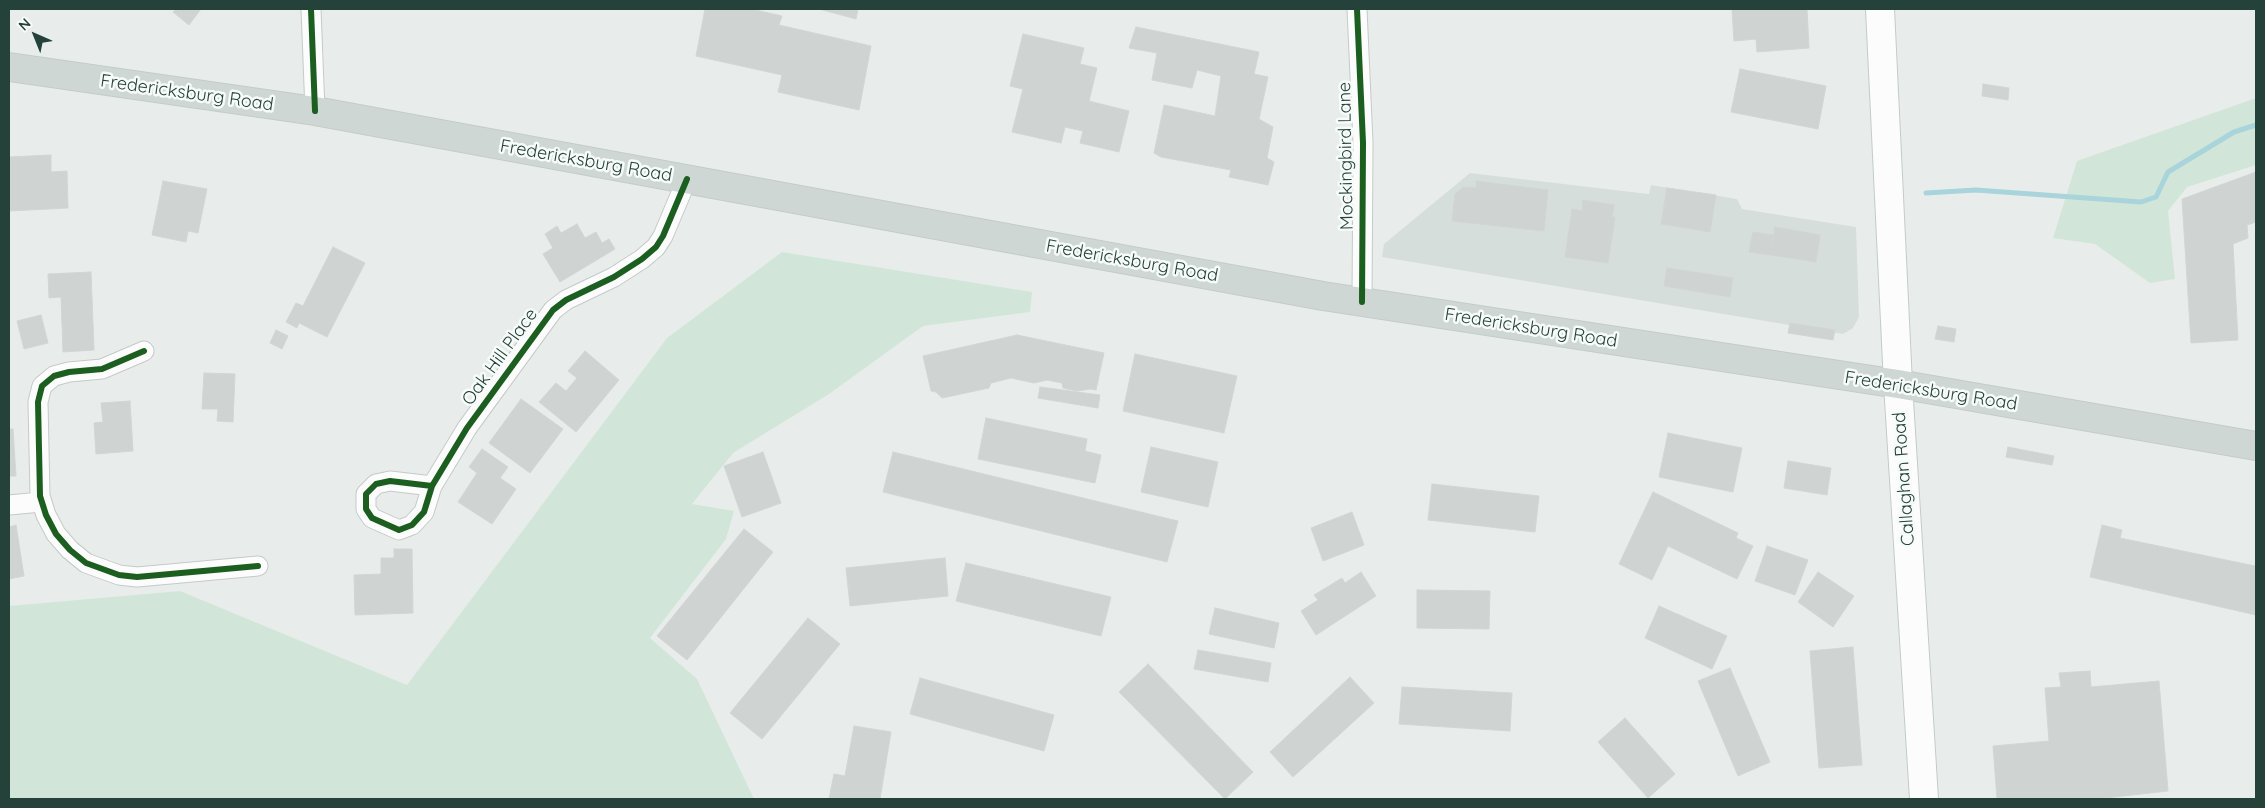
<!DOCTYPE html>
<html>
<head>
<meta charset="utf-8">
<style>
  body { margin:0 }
  #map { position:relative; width:2265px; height:808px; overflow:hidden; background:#e8edeb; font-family:Quicksand,sans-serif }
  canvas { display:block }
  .frame { position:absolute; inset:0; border:10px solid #24423a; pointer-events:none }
  .north { position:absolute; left:10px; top:10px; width:50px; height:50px; -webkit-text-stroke:4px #f7fbf9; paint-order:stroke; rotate:316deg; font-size:14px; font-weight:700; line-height:20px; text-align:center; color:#24423a }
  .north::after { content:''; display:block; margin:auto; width:18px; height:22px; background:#24423a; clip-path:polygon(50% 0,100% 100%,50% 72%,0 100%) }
</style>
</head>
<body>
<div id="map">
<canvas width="2265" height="808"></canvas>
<div class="frame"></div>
<div class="north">N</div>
</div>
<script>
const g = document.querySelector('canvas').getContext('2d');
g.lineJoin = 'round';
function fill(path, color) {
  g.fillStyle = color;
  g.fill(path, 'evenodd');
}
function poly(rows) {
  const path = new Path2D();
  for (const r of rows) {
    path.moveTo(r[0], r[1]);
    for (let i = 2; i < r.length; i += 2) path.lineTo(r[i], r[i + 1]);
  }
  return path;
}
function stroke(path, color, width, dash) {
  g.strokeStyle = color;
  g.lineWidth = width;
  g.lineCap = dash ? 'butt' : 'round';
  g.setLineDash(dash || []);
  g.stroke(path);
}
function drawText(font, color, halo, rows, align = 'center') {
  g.font = font + ' Quicksand,sans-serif';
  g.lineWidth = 5;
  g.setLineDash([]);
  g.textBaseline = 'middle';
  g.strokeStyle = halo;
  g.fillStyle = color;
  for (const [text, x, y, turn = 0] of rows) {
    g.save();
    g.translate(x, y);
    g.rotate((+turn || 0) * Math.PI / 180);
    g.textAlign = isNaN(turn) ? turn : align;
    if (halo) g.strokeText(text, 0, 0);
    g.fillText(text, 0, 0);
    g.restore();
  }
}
const built = poly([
  [1470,173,1649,194,1651,185,1737,199,1742,209,1856,227,1859,317,1853,328,1843,334,1382,257,1384,244]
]);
const green = poly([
  [2256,98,2256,165,2187,187,2168,211,2175,279,2150,283,2095,244,2053,238,2077,161],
  [782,252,1032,292,1030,312,923,326,829,394,733,453,692,504,734,511,726,539,650,638,697,679,754,799,9,799,9,606,180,591,407,685,667,338]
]);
const stream = poly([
  [1926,193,1976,190,2141,202,2156,197,2168,172,2234,132,2256,125]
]);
const building = poly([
  [176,9,201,9,189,25,173,12,176,9],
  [705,9,751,9,782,16,779,25,871,46,859,110,778,92,782,75,696,56,705,9],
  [819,9,858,9,856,19,819,9],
  [1732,9,1807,9,1809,48,1757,52,1756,39,1734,41,1732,9],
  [1136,27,1259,52,1254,74,1268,77,1259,119,1273,127,1267,158,1274,162,1268,185,1229,177,1231,170,1161,157,1154,153,1164,105,1215,116,1221,76,1197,70,1192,88,1152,80,1157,53,1129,48,1136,27],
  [1023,34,1084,48,1080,64,1097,68,1089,101,1129,111,1119,152,1080,143,1083,131,1065,127,1061,143,1012,132,1023,89,1010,86,1023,34],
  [1740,69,1826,86,1818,129,1731,112,1740,69],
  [1983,84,2009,88,2008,100,1982,96,1983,84],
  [51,155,51,172,67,171,68,208,9,211,9,157,51,155],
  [2256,172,2256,222,2247,225,2248,238,2233,244,2238,340,2191,343,2182,199,2256,172],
  [163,181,207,189,198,233,188,231,186,242,152,235,163,181],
  [1476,181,1548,190,1544,231,1452,221,1455,194,1463,187,1476,188,1476,181],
  [1667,188,1716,195,1710,232,1661,224,1667,188],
  [1583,200,1614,205,1612,217,1615,217,1608,263,1565,257,1572,209,1582,211,1583,200],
  [577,224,585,238,596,232,602,243,609,239,615,249,560,282,543,254,553,248,545,234,557,226,561,233,577,224],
  [1775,227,1820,235,1816,262,1771,255,1775,227],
  [1753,232,1773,235,1771,255,1749,252,1753,232],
  [333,247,365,263,327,337,299,323,297,328,286,322,296,303,303,306,333,247],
  [1667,268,1733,278,1730,297,1664,286,1667,268],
  [91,272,94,350,63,352,61,297,49,298,48,274,91,272],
  [41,315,48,343,24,349,17,321,41,315],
  [1790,323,1835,330,1833,340,1788,333,1790,323],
  [1938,326,1956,329,1954,342,1935,339,1938,326],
  [276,330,288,336,282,349,270,343,276,330],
  [1017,335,1104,353,1096,390,1090,389,1077,391,1063,388,1062,383,1047,380,1034,383,1011,378,991,383,989,388,942,398,936,392,931,391,923,356,1017,335],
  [585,351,619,380,576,432,539,402,556,383,566,391,577,378,568,371,585,351],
  [1135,354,1237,376,1224,433,1123,411,1135,354],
  [204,373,235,374,233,422,217,421,218,409,202,409,204,373],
  [1040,387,1100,395,1098,408,1038,398,1040,387],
  [521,399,563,429,530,473,489,443,521,399],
  [130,401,133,451,96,454,94,423,103,422,101,403,130,401],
  [986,418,1087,439,1085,451,1101,455,1095,483,978,459,986,418],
  [9,429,13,429,16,476,9,476,9,429],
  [1668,433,1742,448,1733,492,1659,477,1668,433],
  [1151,447,1218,462,1208,507,1141,492,1151,447],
  [2008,447,2054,456,2052,465,2006,457,2008,447],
  [482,449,508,467,500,478,516,489,492,524,458,502,477,473,469,467,482,449],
  [763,452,781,503,742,517,724,466,763,452],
  [893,452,1178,521,1167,562,883,492,893,452],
  [1788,461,1831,468,1827,495,1784,488,1788,461],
  [1432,484,1539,496,1535,532,1428,520,1432,484],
  [1653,492,1738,533,1736,538,1753,546,1737,579,1668,546,1652,580,1619,564,1653,492],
  [1352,512,1364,545,1323,561,1311,528,1352,512],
  [16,525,24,576,9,579,9,527,16,525],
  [2102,525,2122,530,2120,538,2255,566,2256,562,2256,615,2090,577,2102,525],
  [744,529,773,552,687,660,657,636,744,529],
  [1767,546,1808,560,1795,595,1755,581,1767,546],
  [394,549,412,549,413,613,355,615,354,575,381,574,381,558,394,558,394,549],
  [945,558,948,596,850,606,846,568,945,558],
  [966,563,1111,597,1101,636,956,601,966,563],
  [1361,572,1376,596,1316,635,1301,611,1318,600,1314,595,1342,578,1345,583,1361,572],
  [1818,572,1854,596,1833,627,1798,602,1818,572],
  [1417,590,1490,591,1489,629,1417,628,1417,590],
  [1659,606,1727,636,1712,669,1645,638,1659,606],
  [1215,608,1279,623,1274,648,1209,634,1215,608],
  [808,618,840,644,762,739,730,713,808,618],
  [1853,647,1862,765,1819,768,1810,651,1853,647],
  [1198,650,1271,663,1268,682,1194,669,1198,650],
  [1148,664,1253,772,1225,799,1119,692,1148,664],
  [1730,668,1770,762,1738,776,1698,681,1730,668],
  [2090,671,2091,687,2159,681,2168,791,2096,799,1997,799,1993,746,2049,741,2045,688,2061,687,2059,673,2090,671],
  [1350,677,1374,703,1293,777,1270,752,1350,677],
  [920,678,1054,715,1044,751,910,714,920,678],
  [1402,687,1512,693,1510,731,1399,724,1402,687],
  [1625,718,1675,774,1648,798,1598,742,1625,718],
  [854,726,891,732,880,799,829,799,834,774,845,776,854,726]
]);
const street = poly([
  [311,9,315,111],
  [1357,9,1363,143,1362,302],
  [144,351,102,369,69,372,54,376,42,386,38,402,40,496,46,515,56,534,70,550,86,563,119,575,137,577,258,566],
  [432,486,424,512,412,525,399,530,372,518,366,509,366,494,376,484,390,481,432,486,467,428,553,310,566,300,614,277,642,259,656,247,663,236,687,179],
  [9,505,41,502]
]);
const secondary = poly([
  [1880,9,1898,384,1924,799]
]);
const primary = poly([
  [9,67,315,111,1323,296,1898,384,2256,446]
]);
const cycleway = poly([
  [311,9,315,111],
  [1357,9,1363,143,1362,302],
  [144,351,102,369,69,372,54,376,42,386,38,402,40,496,46,515,56,534,70,550,86,563,119,575,137,577,258,566],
  [432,486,424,512,412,525,399,530,372,518,366,509,366,494,376,484,390,481,432,486,467,428,553,310,566,300,614,277,642,259,656,247,663,236,687,179]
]);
const streetNames = [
  ["Fredericksburg Road",187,93,8],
  ["Mockingbird Lane",1346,156,-91],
  ["Fredericksburg Road",586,161,10],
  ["Fredericksburg Road",1132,261,10],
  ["Fredericksburg Road",1531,328,9],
  ["Oak Hill Place",500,357,-54],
  ["Fredericksburg Road",1931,391,9],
  ["Callaghan Road",1904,479,-94]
];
fill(built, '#d6dedb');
fill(green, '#d1e6d8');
stroke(stream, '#a9d4db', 5);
fill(building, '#cfd4d2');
stroke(building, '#d1d6d4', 1);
stroke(street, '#c5cac8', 21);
stroke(secondary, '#c3cbc8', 30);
stroke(primary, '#c3ccc9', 30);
stroke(street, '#fcfcfc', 19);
stroke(secondary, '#fcfcfc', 28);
stroke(primary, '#cfd7d5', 28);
stroke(cycleway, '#1b5e20', 6);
drawText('18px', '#24423a', '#f7fbf9', streetNames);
</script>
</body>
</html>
